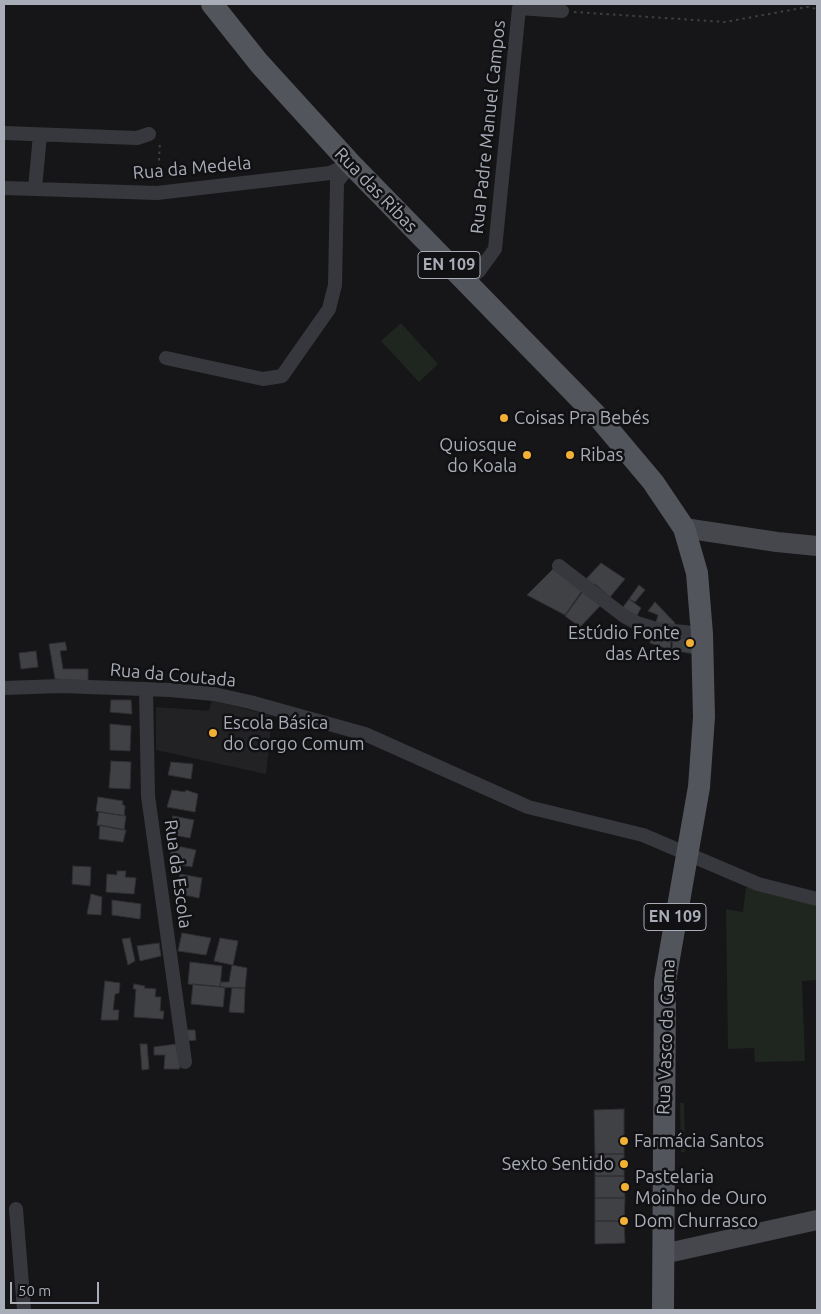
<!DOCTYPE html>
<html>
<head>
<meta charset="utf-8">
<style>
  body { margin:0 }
  #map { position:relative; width:821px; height:1314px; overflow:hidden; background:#161618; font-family:Ubuntu,sans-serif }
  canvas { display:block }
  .frame { position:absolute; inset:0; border:5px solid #a8adb8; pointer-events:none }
  .scale { position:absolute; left:10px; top:1282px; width:89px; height:22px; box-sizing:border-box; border:2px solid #a8adb8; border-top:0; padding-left:6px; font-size:15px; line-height:18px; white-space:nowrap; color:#a8adb8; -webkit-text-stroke:4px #111113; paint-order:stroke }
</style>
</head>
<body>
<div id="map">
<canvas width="821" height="1314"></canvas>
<div class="frame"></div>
<div class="scale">50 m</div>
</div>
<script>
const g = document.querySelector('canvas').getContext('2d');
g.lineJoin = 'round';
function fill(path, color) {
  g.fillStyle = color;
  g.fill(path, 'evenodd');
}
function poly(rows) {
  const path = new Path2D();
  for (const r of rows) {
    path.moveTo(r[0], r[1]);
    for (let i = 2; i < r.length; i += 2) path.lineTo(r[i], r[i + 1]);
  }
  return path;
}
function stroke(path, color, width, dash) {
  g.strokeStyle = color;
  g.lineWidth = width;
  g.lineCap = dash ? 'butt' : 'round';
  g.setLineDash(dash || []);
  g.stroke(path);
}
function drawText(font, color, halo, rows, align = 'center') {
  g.font = font + ' Ubuntu,sans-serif';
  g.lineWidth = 5;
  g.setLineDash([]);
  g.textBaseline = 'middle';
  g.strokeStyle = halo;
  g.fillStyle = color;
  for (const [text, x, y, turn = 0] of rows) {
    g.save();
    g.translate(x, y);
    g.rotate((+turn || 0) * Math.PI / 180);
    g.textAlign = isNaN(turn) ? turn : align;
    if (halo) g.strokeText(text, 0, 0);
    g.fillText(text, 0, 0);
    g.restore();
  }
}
const built = poly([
  [212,700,272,716,266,774,156,750,156,707,209,711]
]);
const green = poly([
  [401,323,438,364,419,382,381,341],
  [746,887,817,905,817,980,802,981,805,1061,755,1062,754,1048,728,1049,726,909,743,912],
  [680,1103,684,1103,685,1152,681,1152]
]);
const building = poly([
  [601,563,625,579,610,597,595,584,592,586,585,580,601,563],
  [556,566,584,588,565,615,527,595,556,566],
  [639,585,645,590,635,602,629,599,639,585],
  [584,590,602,604,580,627,565,616,584,590],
  [629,599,641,608,635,619,621,610,629,599],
  [655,602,675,623,672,628,655,626,658,615,648,611,655,602],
  [652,630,672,634,670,650,650,643,652,630],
  [673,633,694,636,694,654,672,650,673,633],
  [65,642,67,650,60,651,63,669,88,669,88,681,55,679,49,644,65,642],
  [36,651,38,667,21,669,19,653,36,651],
  [111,700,131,700,132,714,110,712,111,700],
  [110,724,131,726,130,751,110,750,110,724],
  [111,761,131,762,130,789,109,788,111,761],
  [171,762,193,764,191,779,168,775,171,762],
  [172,790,185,792,186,790,198,794,195,812,167,807,172,790],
  [98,797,123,801,122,804,125,806,124,816,96,811,98,797],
  [99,812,126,816,124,830,97,825,99,812],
  [173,816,194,820,190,838,168,834,173,816],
  [100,825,126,830,123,842,99,839,100,825],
  [172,845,196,850,192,867,169,863,172,845],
  [73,866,91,867,90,886,72,884,73,866],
  [117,871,126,871,125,877,136,878,134,894,106,892,107,874,117,875,117,871],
  [180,874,202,878,199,898,175,893,180,874],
  [91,894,102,897,101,915,87,914,91,894],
  [112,900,141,904,140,919,112,915,112,900],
  [182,933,211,938,206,955,178,951,182,933],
  [130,938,135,961,128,965,122,939,130,938],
  [220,938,238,941,233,965,214,961,220,938],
  [159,943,161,956,140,961,137,946,159,943],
  [190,962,222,966,220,987,188,984,190,962],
  [232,965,247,968,245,988,220,987,221,982,229,982,232,965],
  [105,981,120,983,119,993,115,994,113,1010,119,1010,118,1020,101,1020,105,981],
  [134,984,145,986,144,988,156,989,155,997,161,997,160,1011,164,1011,163,1019,134,1017,136,989,133,989,134,984],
  [193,984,225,987,223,1007,191,1004,193,984],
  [232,988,245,988,244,1013,229,1012,232,988],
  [186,1030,195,1030,196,1040,187,1041,186,1030],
  [140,1044,147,1044,149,1069,142,1070,140,1044],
  [176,1044,180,1069,164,1069,165,1055,154,1055,154,1047,176,1044],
  [624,1109,624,1154,595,1154,594,1110,624,1109],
  [595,1154,624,1154,624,1176,595,1176,595,1154],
  [595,1176,624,1176,625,1198,595,1198,595,1176],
  [595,1198,625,1198,624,1221,595,1221,595,1198],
  [595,1221,624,1221,625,1243,595,1244,595,1221]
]);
const path = poly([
  [574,12,725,22,807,7,817,9],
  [158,180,160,141]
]);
const street = poly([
  [4,133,137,138,149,134],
  [4,188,157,193,330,173,350,164],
  [35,188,40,135],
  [466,282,479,271,495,249,519,8,562,11],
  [166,358,263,379,282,376,329,309,335,285,337,182,351,164],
  [559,566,624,616,637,623,656,629,702,634],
  [4,688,61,686,170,690,214,694,250,702,365,734,528,807,643,835,758,884,817,899],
  [146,689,148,796,185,1062],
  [16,1209,24,1310]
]);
const secondary = poly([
  [684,528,777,542,817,546],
  [663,1254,817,1220]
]);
const primary = poly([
  [212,4,259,63,351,164,600,419,653,482,684,528,697,573,702,634,704,717,699,787,665,981,663,1310]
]);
const markers = [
  [504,418,5,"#f2b134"],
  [527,455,5,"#f2b134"],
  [570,455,5,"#f2b134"],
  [690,643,5,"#f2b134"],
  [213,733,5,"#f2b134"],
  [624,1141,5,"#f2b134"],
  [624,1164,5,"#f2b134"],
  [625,1187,5,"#f2b134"],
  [624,1221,5,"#f2b134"]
];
const shields = [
  [449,265,62],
  [675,917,62]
];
const shieldNames = [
  ["EN 109",449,265],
  ["EN 109",675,917]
];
const streetNames = [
  ["Rua Padre Manuel Campos",488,127,-84],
  ["Rua da Medela",192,168,-5],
  ["Rua das Ribas",376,190,46],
  ["Rua da Coutada",173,675,5],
  ["Rua da Escola",178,874,82],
  ["Rua Vasco da Gama",666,1037,-88]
];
const poiNames = [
  ["Coisas Pra Bebés",514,418],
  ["Quiosque",517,445,"right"],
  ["do Koala",517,466,"right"],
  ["Ribas",580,455],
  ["Estúdio Fonte",680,633,"right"],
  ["das Artes",680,654,"right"],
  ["Escola Básica",223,723],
  ["do Corgo Comum",223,744],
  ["Farmácia Santos",634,1141],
  ["Sexto Sentido",614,1164,"right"],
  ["Pastelaria",635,1177],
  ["Moinho de Ouro",635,1198],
  ["Dom Churrasco",634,1221]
];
fill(built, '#222225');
fill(green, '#1e261f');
fill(building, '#404145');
stroke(building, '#303034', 1);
stroke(path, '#3d3f44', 2, [2.5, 4]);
stroke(street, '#37383d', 14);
stroke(secondary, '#45474d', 20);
stroke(primary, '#53555c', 22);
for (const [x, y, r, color] of markers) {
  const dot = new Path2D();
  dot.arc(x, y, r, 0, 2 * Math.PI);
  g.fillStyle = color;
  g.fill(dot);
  stroke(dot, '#111113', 2);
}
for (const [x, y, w] of shields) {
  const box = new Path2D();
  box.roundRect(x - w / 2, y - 13.5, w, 27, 4);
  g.fillStyle = '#111113';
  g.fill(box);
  stroke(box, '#a8adb8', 1);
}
drawText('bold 16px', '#a8adb8', null, shieldNames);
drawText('18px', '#a8adb8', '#111113', streetNames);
drawText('18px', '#a8adb8', '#111113', poiNames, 'left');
</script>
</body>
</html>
